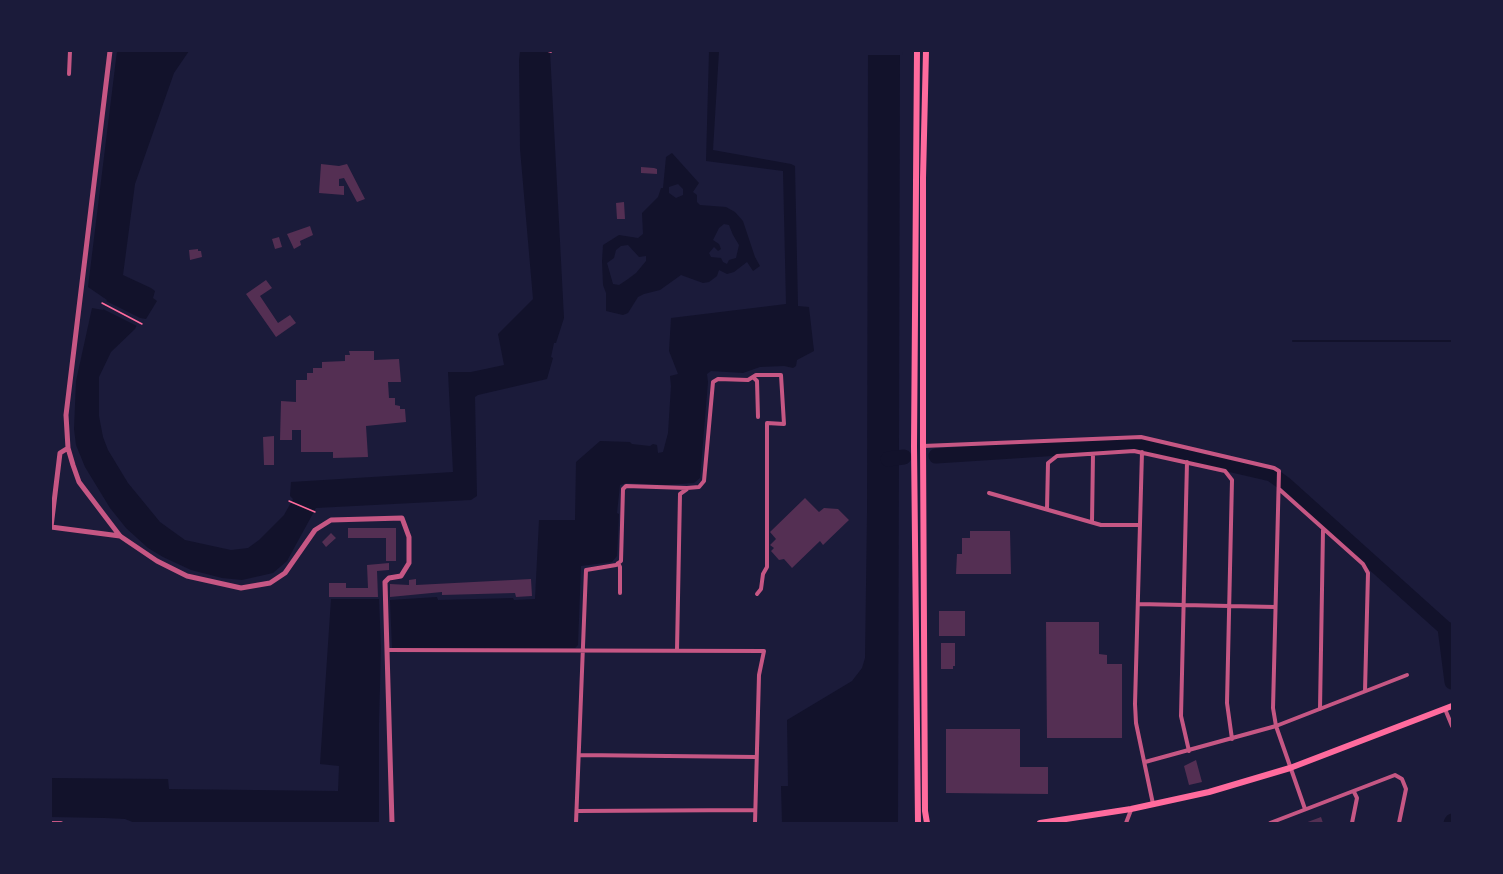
<!DOCTYPE html>
<html>
<head>
<meta charset="utf-8">
<style>
  body { margin:0 }
  #map { position:relative; width:1503px; height:874px; overflow:hidden; background:#1b1b3a; font-family:"Alegreya Sans",sans-serif }
  canvas { display:block }
  .frame { position:absolute; inset:0; border:52px solid #1b1b3a; pointer-events:none }
</style>
</head>
<body>
<div id="map">
<canvas width="1503" height="874"></canvas>
<div class="frame"></div>
</div>
<script>
const g = document.querySelector('canvas').getContext('2d');
g.lineJoin = 'round';
function fill(path, color) {
  g.fillStyle = color;
  g.fill(path, 'evenodd');
}
function poly(rows) {
  const path = new Path2D();
  for (const r of rows) {
    path.moveTo(r[0], r[1]);
    for (let i = 2; i < r.length; i += 2) path.lineTo(r[i], r[i + 1]);
  }
  return path;
}
function stroke(path, color, width, dash) {
  g.strokeStyle = color;
  g.lineWidth = width;
  g.lineCap = dash ? 'butt' : 'round';
  g.setLineDash(dash || []);
  g.stroke(path);
}
const water = poly([
  [117,51,189,51,174,73,135,184,123,275,151,288,155,291,153,298,157,301,146,319,140,318,135,329,111,352,99,377,99,416,103,437,108,450,128,483,160,522,185,540,231,550,248,548,259,540,284,515,293,499,290,496,291,482,453,472,448,372,471,372,504,365,498,334,533,299,520,149,519,60,520,51,550,51,564,318,556,343,554,343,551,357,553,358,547,379,478,395,475,397,477,496,471,500,316,508,287,561,273,573,242,580,222,578,191,570,163,557,148,548,126,528,110,508,85,467,76,445,74,429,76,381,92,308,103,310,107,300,88,287],
  [709,51,719,51,713,150,791,164,795,166,798,306,809,307,814,351,797,360,796,366,793,368,784,366,760,367,743,373,711,371,707,374,708,382,700,478,694,483,666,485,627,483,620,485,617,513,619,514,617,556,612,562,581,566,578,645,575,648,392,648,390,600,437,597,438,600,513,598,514,600,535,599,539,520,575,520,576,462,600,441,630,442,632,444,650,446,653,444,657,445,658,453,663,452,668,433,671,386,670,376,678,374,669,351,671,318,786,304,783,171,706,161],
  [868,51,900,51,898,822,782,823,781,786,788,786,787,720,852,681,862,668,865,658,867,513],
  [672,153,699,183,693,192,697,195,697,202,700,205,726,207,735,212,743,221,755,257,760,266,753,271,747,262,734,272,727,274,719,270,717,276,709,282,703,283,681,275,660,290,644,294,638,297,628,313,623,315,606,311,606,293,603,285,602,261,603,245,619,235,638,238,643,234,642,213,658,197,661,188,663,188,666,157],
  [678,184,683,189,683,195,676,198,669,193,669,187],
  [724,224,729,225,733,235,739,245,736,258,729,260,727,264,723,262,721,258,711,257,709,253,714,247,718,251,721,249,719,244,713,240,719,228],
  [628,245,639,257,646,256,646,261,636,273,628,279,619,285,613,284,607,263,614,258,616,250,621,246],
  [331,599,379,599,381,647,379,723,379,823,135,823,125,819,105,818,51,817,51,778,168,779,169,789,338,791,339,766,320,764]
]);
const pier = poly([
  [865,51,903,51,902,55,865,55],
  [104,298,106,301,144,320,139,327,99,307,101,307]
]);
const stream = poly([
  [1293,341,1452,341]
]);
const river = poly([
  [936,456,1137,443,1271,474,1285,484,1445,628,1452,632],
  [888,459,904,457],
  [1445,628,1452,682],
  [1451,823,1452,821]
]);
const building = poly([
  [321,164,339,166,347,164,365,199,357,202,344,178,339,179,339,186,344,186,344,195,319,193],
  [641,167,654,168,657,169,657,174,641,173],
  [624,202,625,219,617,219,616,203],
  [310,226,313,235,300,241,301,245,294,249,287,234],
  [279,237,282,247,275,249,272,239],
  [198,249,198,251,201,251,202,257,190,260,189,250],
  [266,280,272,288,260,296,278,323,290,315,296,323,276,337,246,294],
  [349,351,374,351,374,360,399,359,401,382,388,382,389,398,395,398,395,405,400,406,400,409,405,409,406,422,366,426,368,457,333,458,333,452,301,452,301,430,292,430,292,440,280,440,281,401,296,402,296,380,307,380,307,373,313,373,313,368,322,368,322,362,345,361,345,355,350,355],
  [274,436,274,465,264,465,263,437],
  [805,498,819,512,824,508,838,509,849,520,823,545,820,541,792,568,784,559,779,560,771,551,774,548,770,545,776,539,770,532],
  [348,528,396,528,396,561,386,561,386,538,348,538],
  [970,531,1010,531,1011,574,956,574,957,554,962,554,962,538,970,538],
  [331,533,336,538,326,547,322,542],
  [389,563,389,570,377,571,378,597,329,597,329,583,346,583,346,588,368,588,367,565],
  [416,579,416,585,531,579,532,596,516,597,515,593,442,595,442,592,390,597,390,584,409,585,409,580],
  [939,611,965,611,965,636,939,636],
  [1046,622,1099,622,1099,654,1107,655,1107,664,1122,664,1122,738,1047,738],
  [941,643,955,643,955,666,953,666,953,669,941,669],
  [946,729,1020,729,1020,767,1048,767,1048,794,946,793],
  [1196,760,1202,782,1189,785,1184,766],
  [1321,817,1323,823,1305,823]
]);
const path = poly([
  [102,303,142,324],
  [289,501,315,512]
]);
const service = poly([
  [548,51,551,52]
]);
const minor = poly([
  [69,74,70,51],
  [753,377,757,381,758,417],
  [923,446,1141,437,1274,468,1279,471,1273,708,1276,726,1305,809],
  [1142,452,1135,704,1136,723,1153,804],
  [1187,462,1181,716,1189,751],
  [1279,489,1363,564,1368,573,1365,691],
  [989,493,1101,525,1139,525],
  [1047,509,1048,463,1057,456,1134,451,1225,471,1232,480,1227,703,1232,739],
  [1092,522,1093,454],
  [618,563,620,567,620,593],
  [1138,604,1275,607],
  [387,650,764,651,759,675,755,823],
  [677,650,680,494,687,489],
  [1320,709,1323,530],
  [1445,709,1452,726],
  [579,755,756,757],
  [1145,762,1276,726,1407,675],
  [577,811,755,810],
  [51,823,61,823],
  [576,823,586,570,616,565,621,561,623,489,626,486,687,488,699,487,704,481,713,382,718,379,748,380,756,375,781,375,784,424,767,423,767,567,763,574,761,589,757,594],
  [1126,823,1131,810],
  [1270,823,1395,775,1402,779,1406,789,1399,823],
  [1352,823,1357,798,1354,792]
]);
const tertiary = poly([
  [110,51,66,415,68,448,73,465,79,482,120,536,157,561,187,576,241,588,270,583,285,573,315,530,331,520,402,518,409,537,409,563,401,576,389,578,385,582,392,823],
  [51,527,60,453,68,448],
  [51,527,120,536]
]);
const secondary = poly([
  [917,51,914,446,918,823],
  [926,51,923,178,923,446,925,811,927,823],
  [1040,823,1131,809,1209,792,1290,768,1452,706]
]);
fill(water, '#12122b');
fill(pier, '#1b1b3a');
stroke(stream, '#12122b', 2);
stroke(river, '#12122b', 15);
fill(building, '#542f53');
stroke(path, '#ff6b9d', 1.5);
stroke(service, '#c65784', 2);
stroke(minor, '#c65784', 4);
stroke(tertiary, '#c65784', 5);
stroke(secondary, '#ff6b9d', 6);
</script>
</body>
</html>
